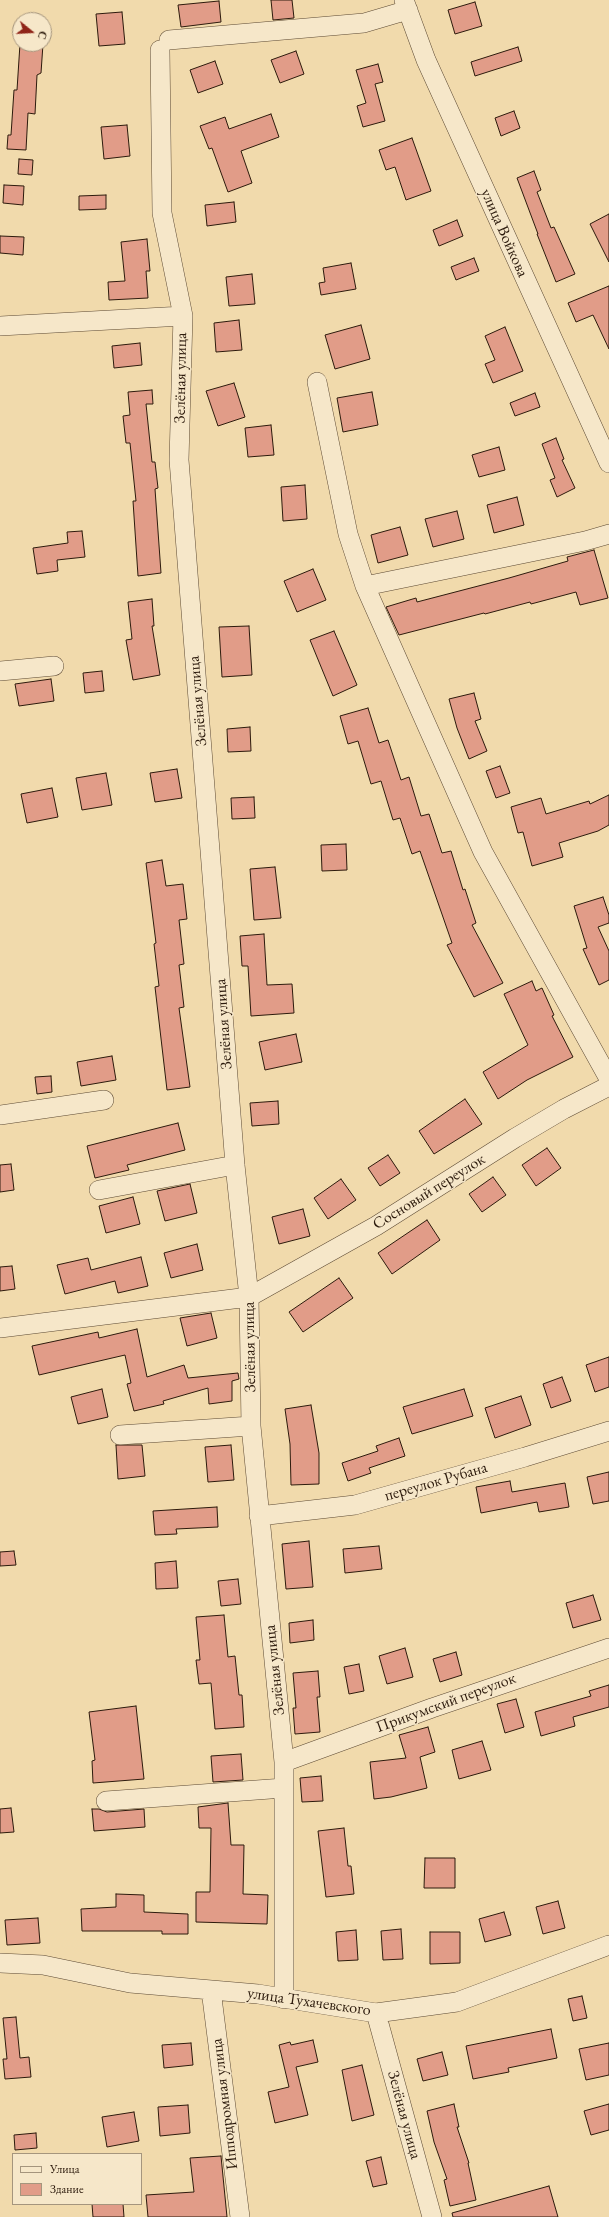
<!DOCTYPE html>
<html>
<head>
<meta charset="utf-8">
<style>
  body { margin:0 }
  #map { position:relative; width:609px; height:2217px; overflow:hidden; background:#f1daac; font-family:"EB Garamond",serif }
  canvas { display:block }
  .legend { position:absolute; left:12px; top:2153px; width:130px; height:52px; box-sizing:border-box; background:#f6e7c9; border:1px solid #a5957d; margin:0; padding:5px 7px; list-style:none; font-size:12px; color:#2c1a0c }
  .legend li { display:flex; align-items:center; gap:8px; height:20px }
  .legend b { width:20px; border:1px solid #a5957d }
  .north { position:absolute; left:12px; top:12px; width:40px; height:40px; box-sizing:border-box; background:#f6e7c9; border:1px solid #a5957d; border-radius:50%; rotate:108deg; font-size:11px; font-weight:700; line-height:16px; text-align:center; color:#2c1a0c }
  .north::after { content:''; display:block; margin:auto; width:14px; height:18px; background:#8f2418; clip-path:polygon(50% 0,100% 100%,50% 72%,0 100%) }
</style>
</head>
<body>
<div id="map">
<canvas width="609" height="2217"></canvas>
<ul class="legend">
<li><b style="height:5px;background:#f6e7c9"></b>Улица</li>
<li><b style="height:11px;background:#e19c88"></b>Здание</li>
</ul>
<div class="north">С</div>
</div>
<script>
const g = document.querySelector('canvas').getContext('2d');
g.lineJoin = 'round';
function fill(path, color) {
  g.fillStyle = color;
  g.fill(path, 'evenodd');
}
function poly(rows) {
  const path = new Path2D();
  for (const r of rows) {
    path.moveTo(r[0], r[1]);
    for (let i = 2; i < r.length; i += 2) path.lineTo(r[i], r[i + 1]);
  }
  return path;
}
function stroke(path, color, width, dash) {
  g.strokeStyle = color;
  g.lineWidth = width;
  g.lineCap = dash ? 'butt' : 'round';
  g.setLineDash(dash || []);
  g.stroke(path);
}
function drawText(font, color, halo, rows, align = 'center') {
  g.font = font + ' "EB Garamond",serif';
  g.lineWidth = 3;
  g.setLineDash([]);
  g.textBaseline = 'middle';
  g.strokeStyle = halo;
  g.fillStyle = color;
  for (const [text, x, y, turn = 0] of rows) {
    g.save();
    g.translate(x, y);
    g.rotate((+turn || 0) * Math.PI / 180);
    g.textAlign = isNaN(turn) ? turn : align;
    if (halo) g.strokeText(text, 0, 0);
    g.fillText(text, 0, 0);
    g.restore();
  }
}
const building = poly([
  [271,0,292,0,294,18,273,20,271,0],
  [219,1,221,22,181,27,178,5,219,1],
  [475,2,482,26,455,34,448,10,475,2],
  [122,12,125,44,99,46,96,14,122,12],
  [20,44,43,44,41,73,37,75,35,114,28,113,26,150,7,149,8,135,11,135,14,90,17,90,20,44],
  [518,47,522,61,475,76,471,62,518,47],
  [296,51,304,74,280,83,271,60,296,51],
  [215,61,223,84,198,93,190,70,215,61],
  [378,64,383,82,375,84,385,121,363,127,357,106,366,103,356,70,378,64],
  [514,111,520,128,501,136,495,118,514,111],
  [271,114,279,137,241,151,252,183,228,192,212,148,209,149,200,126,225,117,229,129,271,114],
  [127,125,130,156,104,159,101,127,127,125],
  [412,138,431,191,406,200,395,167,386,170,379,150,412,138],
  [19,159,33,160,32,175,18,174,19,159],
  [534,171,541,190,537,192,551,228,554,227,575,274,556,282,537,234,538,234,517,178,534,171],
  [4,185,24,186,23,205,3,203,4,185],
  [106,195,106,209,79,210,79,196,106,195],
  [234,202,236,222,207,226,205,205,234,202],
  [609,214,609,262,590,224,609,214],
  [457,220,463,236,439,246,433,230,457,220],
  [0,236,24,237,23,255,0,253,0,236],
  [147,239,150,271,146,271,148,298,109,300,108,282,125,281,121,242,147,239],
  [474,258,479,271,456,280,451,267,474,258],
  [351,263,356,289,321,295,319,283,325,282,323,268,351,263],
  [252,274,255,304,229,306,226,277,252,274],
  [609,286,609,349,593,315,576,322,568,303,609,286],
  [239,320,242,350,216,352,214,323,239,320],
  [361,325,370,359,335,369,325,335,361,325],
  [505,327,523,371,493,383,485,364,495,360,485,336,505,327],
  [140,343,142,365,114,368,112,346,140,343],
  [234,383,245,417,218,426,206,391,234,383],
  [152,390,153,404,146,404,152,462,155,462,158,488,155,489,161,573,138,576,133,501,136,501,130,443,126,443,123,416,130,415,128,392,152,390],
  [372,392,378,425,343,432,337,398,372,392],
  [535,393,540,407,515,416,510,403,535,393],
  [271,425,274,455,248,457,245,428,271,425],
  [556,438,564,459,562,460,575,488,557,497,550,480,555,478,542,444,556,438],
  [499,447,505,470,479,477,472,455,499,447],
  [305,485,307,519,283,521,281,487,305,485],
  [517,497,524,525,494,533,487,505,517,497],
  [457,511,464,539,433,547,425,519,457,511],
  [400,527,408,555,378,563,371,535,400,527],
  [82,531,85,557,57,560,58,571,37,574,33,548,68,543,67,532,82,531],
  [594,550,608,598,580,605,576,592,531,604,530,602,485,614,484,613,399,635,386,607,416,598,417,602,509,578,568,561,567,557,594,550],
  [313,569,326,600,297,612,284,581,313,569],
  [152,599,154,626,152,626,160,675,133,680,126,640,132,639,128,602,152,599],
  [249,626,252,675,222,677,219,627,249,626],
  [334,631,357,685,333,696,310,640,334,631],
  [102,671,104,691,85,693,83,673,102,671],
  [51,679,54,701,19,706,15,684,51,679],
  [474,693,481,719,475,721,487,751,469,759,457,728,449,699,474,693],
  [368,708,379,743,388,740,401,780,409,777,421,816,429,814,442,853,451,851,463,890,465,889,476,923,472,925,503,983,474,997,447,945,452,943,420,851,412,854,400,818,393,820,381,781,371,784,358,741,348,744,340,716,368,708],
  [250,727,251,751,228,752,227,729,250,727],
  [500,766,510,793,496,798,486,771,500,766],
  [177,769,182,798,155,802,150,773,177,769],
  [106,773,112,805,82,810,76,778,106,773],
  [52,788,58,817,27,823,21,794,52,788],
  [609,795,609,825,598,831,559,843,563,857,532,866,523,832,518,833,511,807,541,798,546,814,589,801,590,804,609,795],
  [254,797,255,818,232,819,231,798,254,797],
  [346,844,347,870,322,871,321,845,346,844],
  [162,860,166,886,183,884,187,919,179,920,184,964,179,965,184,1007,179,1008,190,1087,167,1090,155,987,159,986,154,944,156,943,146,863,162,860],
  [275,867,281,918,254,920,250,869,275,867],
  [603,897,609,915,609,923,598,927,609,951,609,980,599,985,583,949,587,948,574,906,603,897],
  [264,934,267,985,292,984,294,1013,251,1016,248,966,242,966,240,936,264,934],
  [532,981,536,991,542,988,554,1015,552,1016,573,1057,527,1080,498,1099,483,1072,528,1045,504,994,532,981],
  [296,1034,302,1062,265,1070,259,1042,296,1034],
  [112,1056,116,1080,81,1086,77,1062,112,1056],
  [51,1076,52,1092,37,1094,35,1077,51,1076],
  [465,1099,482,1124,434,1154,419,1131,465,1099],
  [278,1101,279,1124,252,1126,250,1103,278,1101],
  [178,1123,185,1150,127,1165,129,1170,95,1178,87,1146,178,1123],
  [547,1148,561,1168,536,1186,522,1165,547,1148],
  [388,1155,400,1173,380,1186,368,1168,388,1155],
  [11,1164,14,1190,0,1192,0,1165,11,1164],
  [493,1177,506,1195,482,1212,469,1194,493,1177],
  [341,1179,356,1200,328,1219,314,1198,341,1179],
  [190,1184,197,1213,165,1221,157,1191,190,1184],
  [133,1197,140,1224,106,1233,99,1206,133,1197],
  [303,1209,310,1236,279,1244,272,1217,303,1209],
  [427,1220,440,1240,392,1274,378,1253,427,1220],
  [197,1244,203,1270,171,1278,164,1253,197,1244],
  [141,1257,148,1286,118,1293,115,1281,65,1294,57,1265,88,1258,91,1270,141,1257],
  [12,1266,15,1289,0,1291,0,1267,12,1266],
  [339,1278,353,1298,303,1332,289,1312,339,1278],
  [211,1313,217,1338,187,1346,180,1318,211,1313],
  [137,1329,147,1377,184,1365,188,1378,238,1373,239,1379,232,1381,232,1401,209,1404,208,1388,163,1401,164,1404,134,1411,127,1384,131,1383,125,1355,39,1375,32,1346,98,1332,99,1338,137,1329],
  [609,1357,609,1387,595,1392,586,1365,609,1357],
  [562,1377,571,1401,551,1408,543,1384,562,1377],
  [102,1389,108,1417,78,1424,71,1397,102,1389],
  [464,1389,473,1416,412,1434,403,1407,464,1389],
  [521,1396,531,1425,495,1438,485,1408,521,1396],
  [311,1405,319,1453,319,1484,291,1485,290,1444,285,1409,311,1405],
  [399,1438,405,1456,369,1468,371,1473,348,1481,342,1463,378,1451,376,1446,399,1438],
  [116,1445,142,1445,145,1476,118,1479,116,1445],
  [231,1445,234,1480,208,1482,205,1447,231,1445],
  [609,1472,609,1501,593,1504,587,1477,609,1472],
  [510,1481,512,1492,565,1483,569,1507,539,1512,537,1502,481,1513,476,1487,510,1481],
  [217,1507,218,1527,176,1529,177,1534,155,1535,153,1511,217,1507],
  [309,1541,313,1587,286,1589,282,1544,309,1541],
  [379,1546,382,1569,345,1573,343,1549,379,1546],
  [14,1551,16,1565,0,1566,0,1552,14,1551],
  [176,1561,178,1588,156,1589,155,1563,176,1561],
  [238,1579,241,1604,221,1606,218,1581,238,1579],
  [593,1595,601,1620,573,1628,566,1603,593,1595],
  [224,1615,228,1657,235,1656,239,1695,242,1695,244,1727,215,1729,211,1683,199,1684,196,1660,200,1660,196,1617,224,1615],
  [313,1620,314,1640,290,1643,289,1623,313,1620],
  [405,1648,413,1677,387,1684,379,1656,405,1648],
  [456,1652,462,1675,440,1682,433,1659,456,1652],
  [359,1664,364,1691,349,1694,344,1667,359,1664],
  [318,1671,320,1697,317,1697,320,1732,295,1734,293,1708,296,1708,293,1673,318,1671],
  [609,1685,609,1707,573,1717,575,1726,541,1736,535,1712,591,1696,589,1691,609,1685],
  [516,1699,524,1727,505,1733,497,1704,516,1699],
  [136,1706,144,1779,93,1783,92,1761,95,1760,89,1712,136,1706],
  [428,1727,435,1752,420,1757,427,1788,391,1797,374,1799,370,1762,406,1758,399,1735,428,1727],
  [482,1741,491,1770,459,1779,452,1750,482,1741],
  [241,1754,243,1780,213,1782,211,1756,241,1754],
  [321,1776,323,1801,302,1802,300,1778,321,1776],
  [228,1803,231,1845,244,1845,243,1894,268,1895,267,1924,196,1922,196,1892,210,1892,211,1828,199,1828,198,1807,228,1803],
  [11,1808,14,1832,0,1833,0,1809,11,1808],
  [92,1809,99,1809,107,1812,144,1809,145,1827,94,1831,92,1809],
  [344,1828,348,1866,351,1866,354,1894,326,1897,318,1831,344,1828],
  [425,1858,455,1858,455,1888,424,1888,425,1858],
  [116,1894,144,1895,144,1912,188,1914,188,1934,162,1934,162,1931,82,1931,81,1909,116,1907,116,1894],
  [558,1901,565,1928,543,1934,536,1907,558,1901],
  [504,1912,511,1935,485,1942,479,1919,504,1912],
  [38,1918,40,1943,7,1945,5,1920,38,1918],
  [401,1929,403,1959,383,1960,381,1931,401,1929],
  [356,1930,358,1960,338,1961,336,1932,356,1930],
  [430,1932,460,1932,460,1963,430,1964,430,1932],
  [582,1996,587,2018,573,2021,568,1999,582,1996],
  [16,2017,20,2058,29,2057,31,2077,5,2079,3,2059,7,2059,3,2018,16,2017],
  [551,2029,557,2058,508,2068,509,2072,473,2079,466,2046,551,2029],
  [313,2040,318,2062,296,2067,308,2115,275,2123,268,2092,289,2087,279,2045,290,2042,291,2045,313,2040],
  [191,2043,193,2065,164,2068,162,2045,191,2043],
  [609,2043,609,2075,586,2080,579,2049,609,2043],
  [442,2052,448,2075,423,2081,417,2059,442,2052],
  [362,2065,374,2115,352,2121,342,2070,362,2065],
  [454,2104,459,2127,457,2127,469,2163,468,2163,476,2200,450,2206,444,2180,447,2179,434,2142,427,2111,454,2104],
  [609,2104,609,2130,591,2135,584,2111,609,2104],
  [188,2105,190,2133,160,2136,158,2107,188,2105],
  [134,2112,139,2141,107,2147,102,2117,134,2112],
  [36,2133,37,2148,15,2150,14,2135,36,2133],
  [221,2156,227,2217,148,2217,146,2195,194,2192,190,2158,221,2156],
  [381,2157,387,2184,373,2187,366,2161,381,2157],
  [549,2186,558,2217,453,2217,452,2213,549,2186],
  [92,2204,123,2204,124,2217,93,2217,92,2204]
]);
const minor = poly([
  [404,0,426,60,609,463],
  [169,40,364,23,408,10],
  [160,50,162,213,183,316,179,460,235,1165,249,1297,251,1426,284,1762,284,1999],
  [0,326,183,316],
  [317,382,348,534,365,586,483,852,609,1079],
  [365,586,585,541,609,534],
  [0,671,54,666],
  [0,1115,104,1100],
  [99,1190,235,1165],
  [0,1328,249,1297,376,1226,515,1138,564,1109,609,1086],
  [120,1435,251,1426],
  [259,1516,355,1505,525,1457,609,1431],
  [284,1762,432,1708,609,1648],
  [106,1801,284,1788],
  [0,1963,43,1965,130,1983,258,1994,376,2013,457,2002,609,1945],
  [211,1990,240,2217],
  [376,2013,432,2217]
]);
const streetNames = [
  ["улица Войкова",504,233,66],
  ["Зелёная улица",181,378,-89],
  ["Зелёная улица",198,701,-95],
  ["Зелёная улица",224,1024,-94],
  ["Сосновый переулок",429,1192,-32],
  ["Зелёная улица",250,1347,-91],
  ["переулок Рубана",436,1482,-16],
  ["Зелёная улица",275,1670,-96],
  ["Прикумский переулок",446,1703,-20],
  ["улица Тухачевского",309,2002,8],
  ["Ипподромная улица",225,2104,-97],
  ["Зелёная улица",404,2115,75]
];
fill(building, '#e19c88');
stroke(building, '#2c1a0c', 1);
stroke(minor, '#5d4a34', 20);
stroke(minor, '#f6e7c9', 19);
drawText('16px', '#2c1a0c', '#f6e7c9', streetNames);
</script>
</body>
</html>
